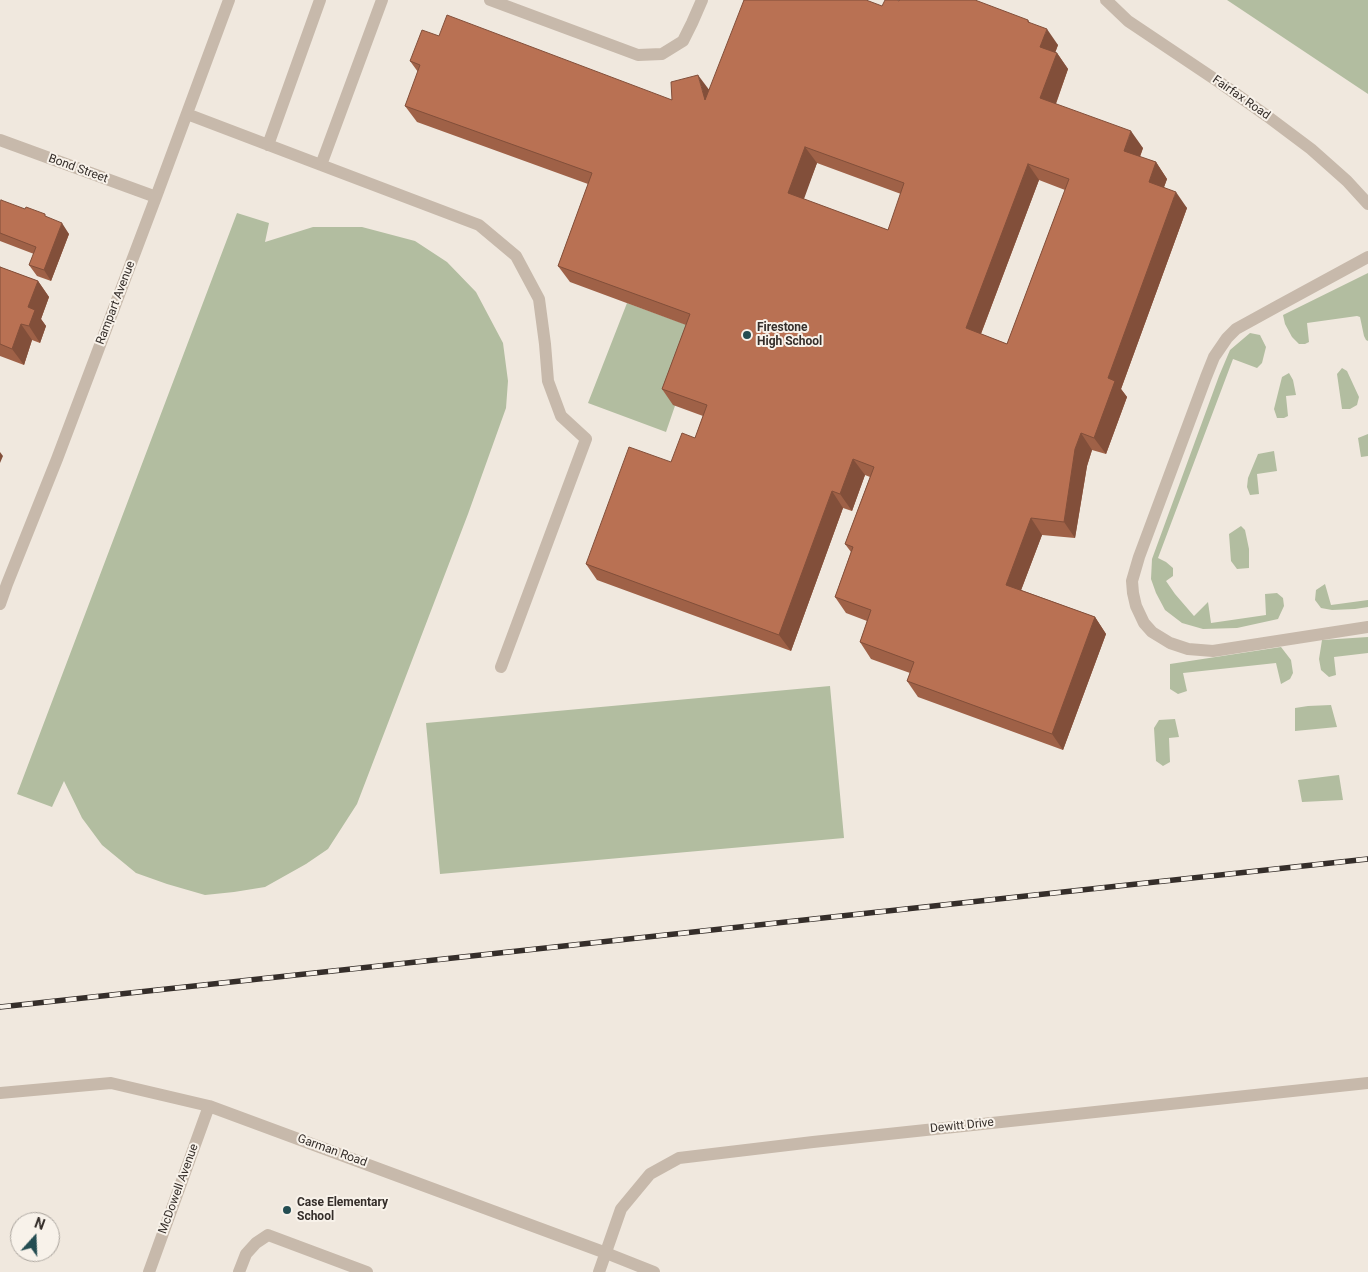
<!DOCTYPE html>
<html>
<head>
<meta charset="utf-8">
<style>
  body { margin:0 }
  #map { position:relative; width:1368px; height:1272px; overflow:hidden; background:#f0e8de; font-family:Roboto,sans-serif }
  canvas { display:block }
  .north { position:absolute; left:10px; top:1212px; width:50px; height:50px; box-sizing:border-box; background:#f8f2ea; border:1px solid #aaa49d; border-radius:50%; rotate:20deg; font-size:14px; font-weight:700; line-height:20px; text-align:center; color:#352e2a }
  .north::after { content:''; display:block; margin:auto; width:18px; height:22px; background:#244d52; clip-path:polygon(50% 0,100% 100%,50% 72%,0 100%) }
</style>
</head>
<body>
<div id="map">
<canvas width="1368" height="1272"></canvas>
<div class="north">N</div>
</div>
<script>
const g = document.querySelector('canvas').getContext('2d');
g.lineJoin = 'round';
function fill(path, color) {
  g.fillStyle = color;
  g.fill(path, 'evenodd');
}
function poly(rows) {
  const path = new Path2D();
  for (const r of rows) {
    path.moveTo(r[0], r[1]);
    for (let i = 2; i < r.length; i += 2) path.lineTo(r[i], r[i + 1]);
  }
  return path;
}
function stroke(path, color, width, dash) {
  g.strokeStyle = color;
  g.lineWidth = width;
  g.lineCap = dash ? 'butt' : 'round';
  g.setLineDash(dash || []);
  g.stroke(path);
}
function drawText(font, color, halo, rows, align = 'center') {
  g.font = font + ' Roboto,sans-serif';
  g.lineWidth = 4;
  g.setLineDash([]);
  g.textBaseline = 'middle';
  g.strokeStyle = halo;
  g.fillStyle = color;
  for (const [text, x, y, turn = 0] of rows) {
    g.save();
    g.translate(x, y);
    g.rotate((+turn || 0) * Math.PI / 180);
    g.textAlign = isNaN(turn) ? turn : align;
    if (halo) g.strokeText(text, 0, 0);
    g.fillText(text, 0, 0);
    g.restore();
  }
}
const green = poly([
  [1227,0,1368,0,1368,94],
  [237,213,269,223,265,242,313,227,362,227,415,241,447,262,476,292,503,343,508,381,506,408,468,514,357,804,328,849,306,864,265,887,234,892,205,895,167,884,136,873,102,845,82,818,64,781,52,807,17,794],
  [1368,273,1368,341,1366,340,1364,336,1360,317,1357,316,1307,323,1309,342,1305,344,1299,344,1292,337,1285,324,1283,315],
  [627,303,701,330,666,432,588,403],
  [1250,333,1260,335,1266,347,1262,363,1257,368,1233,359,1158,558,1166,562,1173,568,1173,576,1166,581,1175,594,1194,616,1208,602,1211,623,1266,615,1265,594,1277,593,1283,598,1284,606,1278,619,1237,628,1203,629,1182,623,1165,610,1156,593,1151,579,1152,559,1219,376,1230,350],
  [1342,368,1347,371,1359,397,1357,405,1350,409,1342,409,1337,374],
  [1289,373,1293,380,1296,395,1286,396,1288,416,1284,418,1277,418,1274,409,1282,377],
  [1368,434,1368,456,1361,457,1358,438],
  [1274,451,1277,471,1257,474,1259,494,1250,495,1247,487,1248,478,1258,454],
  [1241,526,1245,530,1249,549,1249,568,1237,569,1231,561,1229,534],
  [1325,584,1331,605,1368,600,1368,607,1355,609,1332,610,1321,608,1315,600,1316,590],
  [1368,637,1368,653,1334,657,1336,675,1329,677,1321,670,1319,659,1322,640],
  [1281,647,1291,660,1293,673,1290,679,1281,684,1276,663,1183,673,1187,691,1178,694,1170,689,1170,664],
  [830,686,844,838,440,874,426,723],
  [1331,705,1337,727,1295,731,1295,708,1308,706],
  [1175,719,1179,737,1169,738,1170,762,1163,766,1156,761,1154,728,1159,720],
  [1339,775,1343,800,1302,802,1298,780]
]);
const minor = poly([
  [490,0,638,55,662,54,683,41,692,23,702,0],
  [1106,0,1128,21,1219,82,1267,116,1311,149,1347,181,1368,204],
  [187,114,321,165,382,0],
  [0,140,156,197],
  [268,145,320,0],
  [321,165,479,225,516,256,539,299,545,344,548,381,561,416,586,439,501,667],
  [1368,257,1276,307,1236,329,1227,338,1214,357,1206,377,1139,557,1132,581,1133,593,1136,606,1144,623,1152,632,1170,643,1188,649,1213,651,1368,627],
  [0,604,7,584,57,459,156,197,229,0],
  [0,1093,111,1083,209,1106,606,1253,654,1272],
  [149,1272,209,1106],
  [239,1272,246,1254,256,1243,268,1235,367,1272],
  [599,1272,621,1209,650,1174,679,1158,813,1142,1368,1083]
]);
const rail = poly([
  [0,1007,1368,859]
]);
const wall = poly([
  [899,1,1028,20,1030,23,1058,45,1055,53,1057,53,1068,69,1056,104,1143,148,1140,157,1156,162,1167,179,1164,187,1187,208,1121,389,1127,397,1106,454,1092,450,1087,466,1075,538,1042,535,1021,590,1095,617,1106,634,1063,750,918,697,907,681,910,673,871,659,860,642,867,621,846,613,835,597,851,552,845,544,870,477,865,475,852,511,843,508,791,651,597,580,586,564,671,462,695,438,703,416,673,405,662,389,686,325,570,282,558,266,588,184,417,122,405,106,418,72,410,61,439,36,672,100,709,89,882,6],
  [817,163,901,194,888,230,803,199],
  [1039,180,1065,190,1007,344,981,334],
  [0,202,47,217,69,234,51,281,37,276,29,265,34,254,0,241],
  [0,267,38,281,49,297,41,319,46,326,40,343,32,340,24,365,0,356]
]);
const shadedWall = poly([
  [1047,29,1058,45,1051,63,1040,47],
  [1057,53,1068,69,1052,114,1040,98],
  [698,75,710,91,705,100],
  [1131,131,1143,148,1136,167,1124,151],
  [805,147,817,163,800,210,788,193],
  [1156,162,1167,179,1160,198,1149,182],
  [1028,164,1039,180,977,344,966,328],
  [1176,192,1187,208,1121,389,1127,397,1106,454,1094,438,1108,378],
  [62,223,69,234,51,281,44,270],
  [38,281,49,297,41,319,46,326,40,343,29,326,28,307],
  [21,324,32,340,24,365,12,349],
  [1081,433,1092,450,1087,466,1075,538,1064,522,1075,449],
  [0,452,3,456,0,463],
  [853,459,865,475,852,511,840,494],
  [832,491,843,508,791,651,779,635],
  [1031,518,1042,535,1017,601,1006,585],
  [1095,617,1106,634,1063,750,1052,734]
]);
const building = poly([
  [744,0,866,0,882,6,885,0,897,0,899,1,899,0,975,0,1028,20,1028,22,1047,29,1040,47,1057,53,1040,98,1131,131,1124,151,1156,162,1149,182,1176,192,1108,378,1115,381,1094,438,1081,433,1075,449,1064,522,1031,518,1006,585,1095,617,1052,734,907,681,914,662,860,642,871,610,835,597,853,547,845,544,874,467,853,459,840,494,832,491,779,635,586,564,629,447,671,462,682,433,695,438,707,405,662,389,690,314,558,266,592,173,405,106,420,65,410,61,422,30,439,36,447,15,672,100,671,82,698,75,705,100,744,0],
  [805,147,904,183,888,230,788,193,805,147],
  [1028,164,1069,179,1007,344,966,328,1028,164],
  [1,200,25,209,26,207,45,214,45,216,62,223,44,270,29,265,36,247,0,233,0,202,1,200],
  [0,267,38,281,28,307,35,310,29,326,21,324,12,349,0,344,0,267]
]);
const markers = [
  [747,335,5,"#244d52"],
  [287,1210,5,"#244d52"]
];
const streetNames = [
  ["Fairfax Road",1241,98,35],
  ["Bond Street",78,169,20],
  ["Rampart Avenue",116,303,-69],
  ["Dewitt Drive",962,1126,-6],
  ["Garman Road",332,1151,20],
  ["McDowell Avenue",179,1189,-70]
];
const poiNames = [
  ["Firestone",757,328],
  ["High School",757,342],
  ["Case Elementary",297,1203],
  ["School",297,1217]
];
fill(green, '#b2bda0');
stroke(minor, '#c7b9ab', 12);
stroke(rail, '#352e2a', 5.5);
stroke(rail, '#f8f2ea', 4, [11]);
fill(wall, '#9f6147');
fill(shadedWall, '#824f3a');
fill(building, '#b97153');
stroke(building, '#824f3a', 1);
for (const [x, y, r, color] of markers) {
  const dot = new Path2D();
  dot.arc(x, y, r, 0, 2 * Math.PI);
  g.fillStyle = color;
  g.fill(dot);
  stroke(dot, '#f8f2ea', 2);
}
drawText('12px', '#352e2a', '#f8f2ea', streetNames);
drawText('bold 12px', '#352e2a', '#f8f2ea', poiNames, 'left');
</script>
</body>
</html>
